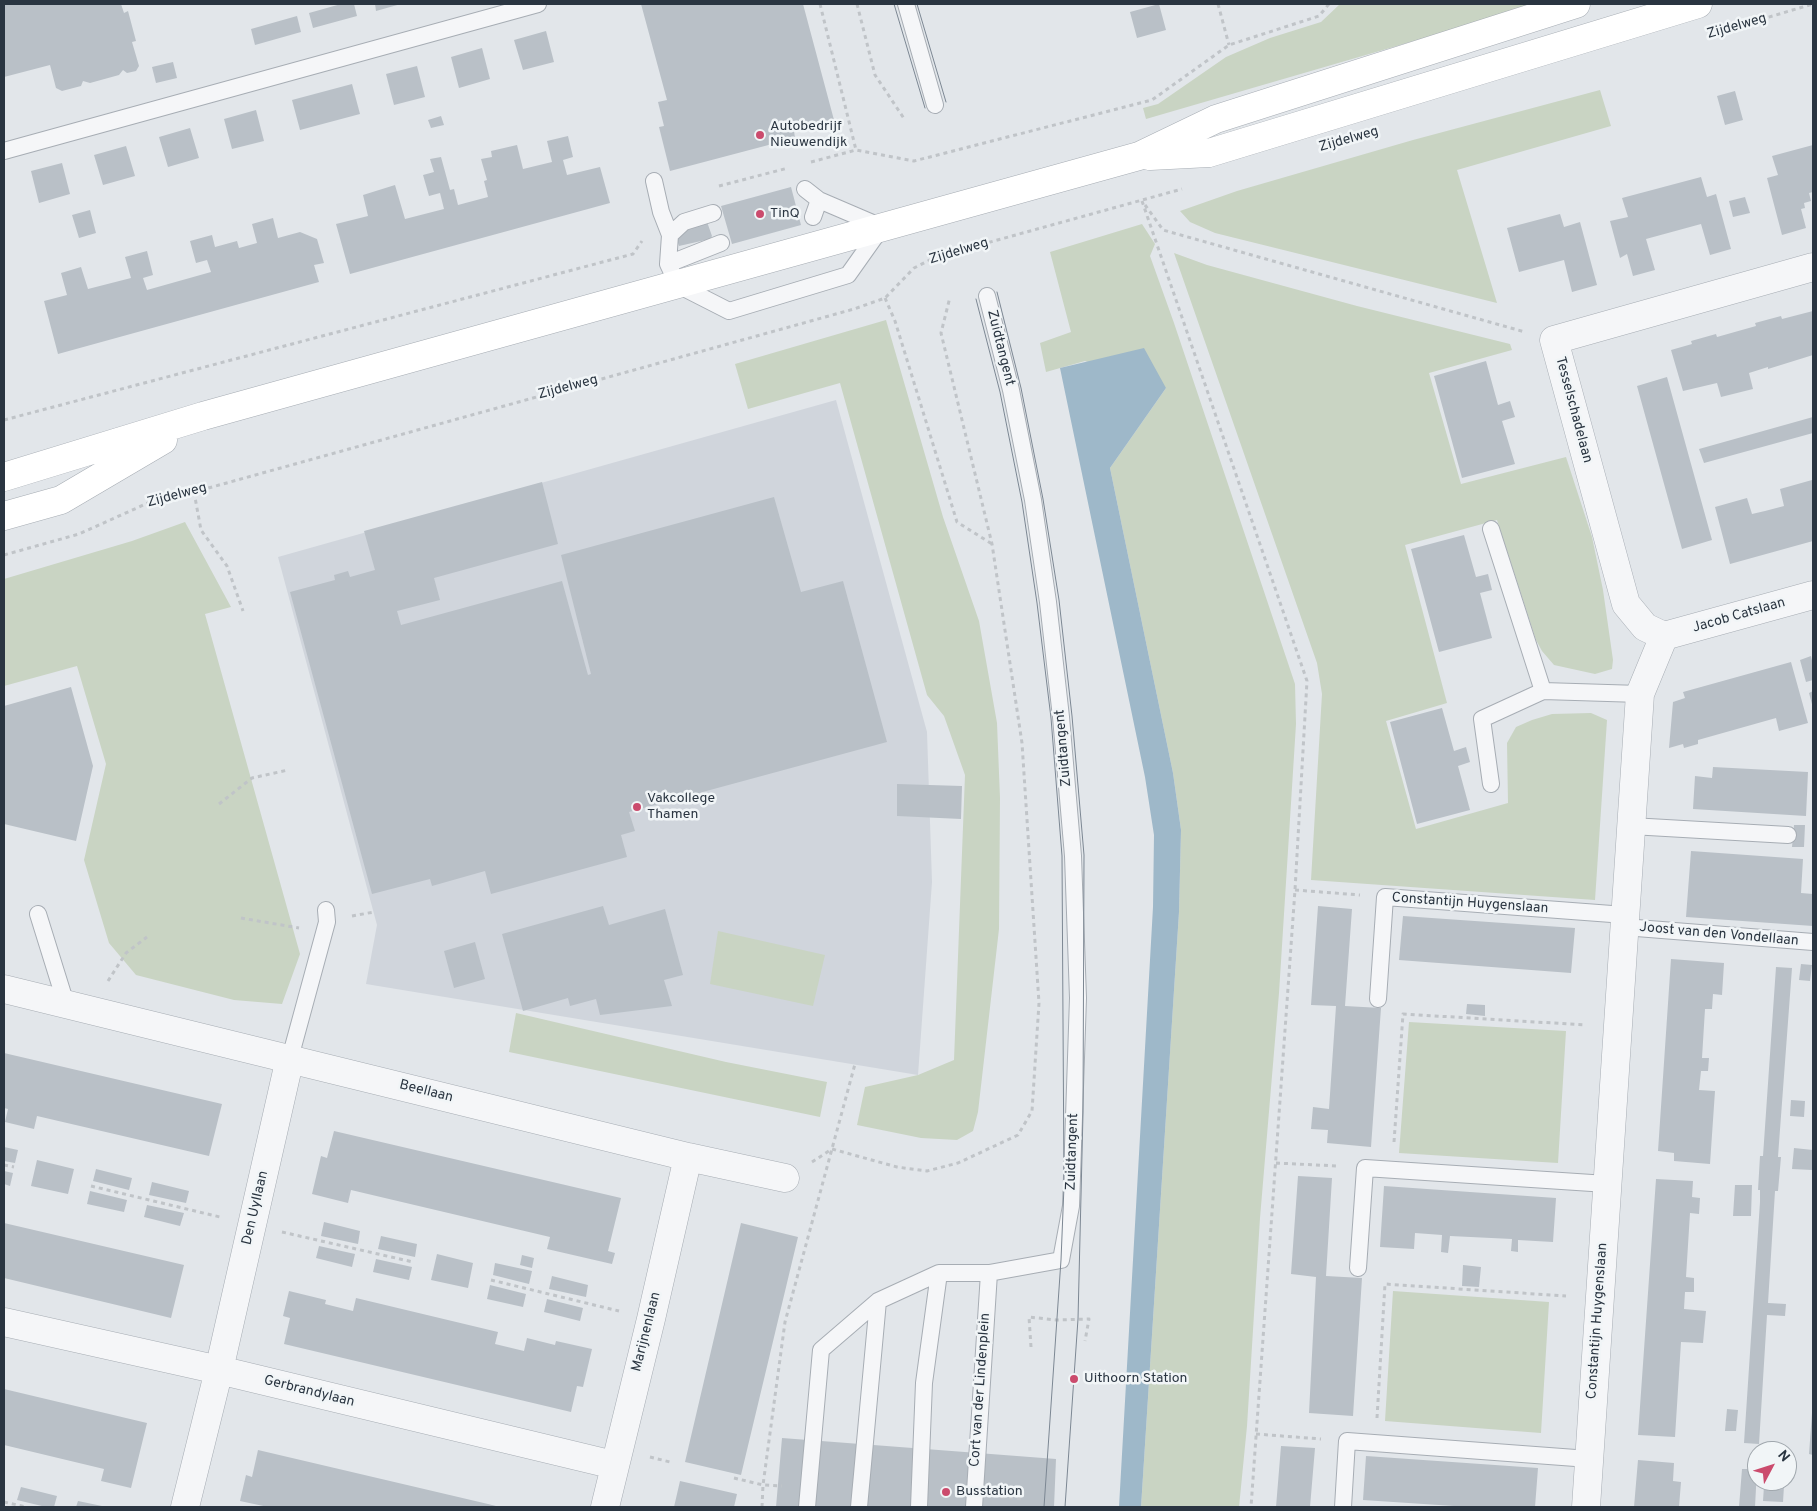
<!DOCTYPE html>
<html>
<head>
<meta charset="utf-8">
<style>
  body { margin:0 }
  #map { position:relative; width:1817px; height:1511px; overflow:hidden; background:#e2e6ea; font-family:Overpass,sans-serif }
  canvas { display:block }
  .frame { position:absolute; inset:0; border:5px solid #2a3541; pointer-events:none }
  .north { position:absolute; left:1747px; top:1441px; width:50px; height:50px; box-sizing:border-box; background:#f1f5f7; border:1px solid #a1a8ae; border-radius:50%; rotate:50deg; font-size:14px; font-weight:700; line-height:20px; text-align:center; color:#2a3541 }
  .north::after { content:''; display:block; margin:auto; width:18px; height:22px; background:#cb4b6d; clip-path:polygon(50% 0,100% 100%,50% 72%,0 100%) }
</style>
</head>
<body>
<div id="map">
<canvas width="1817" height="1511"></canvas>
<div class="frame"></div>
<div class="north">N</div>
</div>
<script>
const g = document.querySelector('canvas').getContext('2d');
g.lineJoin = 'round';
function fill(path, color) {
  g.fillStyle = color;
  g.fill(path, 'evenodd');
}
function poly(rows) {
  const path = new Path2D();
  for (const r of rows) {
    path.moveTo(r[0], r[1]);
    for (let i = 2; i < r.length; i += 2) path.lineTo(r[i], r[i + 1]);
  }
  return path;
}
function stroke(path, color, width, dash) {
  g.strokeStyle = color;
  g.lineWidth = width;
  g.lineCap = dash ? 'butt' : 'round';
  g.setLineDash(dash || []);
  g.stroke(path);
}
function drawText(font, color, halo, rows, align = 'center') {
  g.font = font + ' Overpass,sans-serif';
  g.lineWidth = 5;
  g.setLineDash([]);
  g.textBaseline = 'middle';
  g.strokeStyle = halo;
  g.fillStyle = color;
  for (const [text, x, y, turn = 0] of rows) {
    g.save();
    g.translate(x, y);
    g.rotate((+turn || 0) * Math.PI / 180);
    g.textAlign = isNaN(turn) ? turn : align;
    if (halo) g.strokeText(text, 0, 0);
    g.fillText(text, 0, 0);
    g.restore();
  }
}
const built = poly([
  [836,400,927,732,932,882,918,1075,366,984,377,925,278,557]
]);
const green = poly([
  [1340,4,1541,4,1146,119,1143,108,1158,104,1226,57,1270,38,1321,22],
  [1600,90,1611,126,1457,170,1497,303,1215,233,1190,222,1180,211,1237,191,1413,140],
  [1142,224,1155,244,1150,256,1174,323,1295,684,1296,724,1279,993,1260,1218,1247,1426,1239,1507,1141,1507,1179,912,1181,830,1173,773,1110,468,1166,388,1085,361,1046,372,1040,343,1071,332,1050,252],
  [1174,253,1207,265,1357,306,1510,344,1512,350,1429,373,1461,484,1566,457,1592,537,1603,590,1613,660,1612,669,1595,674,1554,665,1542,651,1536,640,1497,520,1405,545,1447,703,1386,721,1416,829,1508,803,1507,743,1516,727,1532,720,1552,714,1591,713,1607,720,1595,900,1311,880,1322,694,1317,663],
  [886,320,943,517,979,621,997,723,1000,798,999,929,978,1112,973,1131,957,1140,921,1138,857,1125,865,1087,918,1075,954,1060,965,775,944,716,927,695,840,383,748,409,735,364],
  [185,522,231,607,205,614,300,954,282,1004,234,1000,136,975,109,943,84,860,106,764,77,666,4,686,4,579,132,541],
  [718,931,825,955,813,1006,710,984],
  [516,1013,726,1062,827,1082,820,1117,509,1052],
  [1409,1022,1566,1031,1558,1163,1399,1153],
  [1393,1291,1549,1302,1541,1433,1385,1421]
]);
const water = poly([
  [1144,348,1166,388,1110,468,1173,773,1181,830,1179,912,1141,1507,1119,1507,1153,907,1154,835,1145,777,1060,368]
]);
const building = poly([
  [4,4,121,4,124,13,128,11,136,41,132,42,139,66,136,71,127,73,123,70,119,75,90,83,83,81,81,86,62,91,56,88,50,65,4,77],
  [341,4,354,4,357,16,313,28,309,13],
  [375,4,401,4,376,11],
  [641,4,803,4,834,120,794,131,795,138,670,171,659,127,664,126,658,102,667,100],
  [1159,4,1166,30,1137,38,1130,12],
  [297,16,301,32,255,45,251,29],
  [546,31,554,62,523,70,514,40],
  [482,48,490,79,459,88,451,57],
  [173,62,177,78,156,83,152,67],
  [417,66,425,97,394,105,386,74],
  [352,84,360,114,300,130,292,100],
  [1735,91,1743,120,1725,125,1717,96],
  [256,110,264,141,232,149,224,119],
  [441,116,444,125,431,128,428,120],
  [190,128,199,158,168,167,159,137],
  [568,136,573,157,563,160,567,175,600,167,610,203,350,274,336,224,368,216,363,195,395,185,405,219,444,209,440,193,429,196,423,175,434,172,430,159,441,157,450,190,454,189,458,205,488,197,484,181,487,180,481,159,492,157,491,151,517,145,523,169,552,162,547,141],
  [1813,145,1813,192,1809,193,1811,201,1804,203,1805,208,1801,209,1806,228,1782,235,1767,178,1778,175,1772,156],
  [126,146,135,176,103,185,94,155],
  [62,163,70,194,39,203,31,171],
  [1701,177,1707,197,1716,194,1731,249,1710,255,1701,224,1646,239,1655,270,1633,276,1627,254,1620,258,1610,221,1628,217,1622,198],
  [791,187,801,225,732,244,721,206],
  [1745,197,1750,213,1733,217,1729,201],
  [90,210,96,233,79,238,72,215],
  [1560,214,1564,227,1580,222,1597,285,1572,292,1564,260,1519,272,1507,228],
  [273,218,278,238,300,232,317,239,324,263,314,265,319,282,58,354,44,301,67,295,61,273,81,267,88,289,131,278,125,257,147,251,153,275,143,278,147,290,211,272,207,260,196,263,190,241,212,235,215,247,237,241,239,248,257,243,252,224],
  [706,219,712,236,710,239,679,246,677,240,680,233],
  [1813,311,1813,355,1768,369,1768,367,1749,373,1753,389,1721,397,1717,383,1683,391,1671,350,1692,344,1691,341,1716,334,1717,337,1756,326,1755,323,1781,316,1782,319],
  [1486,361,1498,405,1510,401,1515,417,1502,421,1515,464,1462,478,1434,376],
  [1667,377,1712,540,1682,549,1637,386],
  [1813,417,1813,433,1704,463,1699,449],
  [1812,480,1813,541,1730,564,1715,507,1747,498,1752,514,1765,511,1784,506,1780,489],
  [542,482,558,544,434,578,440,600,397,611,401,625,562,581,588,675,591,674,561,555,774,497,801,592,843,581,887,742,629,812,635,831,621,835,627,857,491,894,485,871,432,886,430,879,372,894,290,592,335,580,334,575,348,571,350,577,375,570,364,531],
  [1464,535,1476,577,1488,574,1492,590,1480,593,1492,638,1439,652,1411,549],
  [1811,656,1813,665,1813,680,1806,682,1800,660],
  [1791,662,1808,723,1779,731,1776,718,1698,740,1698,744,1684,748,1683,744,1669,748,1673,702,1685,698,1683,692],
  [71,687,93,766,76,841,4,824,4,706],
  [1813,691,1813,708,1809,693],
  [1442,708,1454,751,1466,747,1470,762,1458,766,1470,810,1417,824,1390,722],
  [1713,767,1808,772,1806,816,1693,809,1695,776,1712,778],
  [897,784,962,786,961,819,897,816],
  [1794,825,1805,825,1804,847,1792,847],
  [1691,851,1803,859,1801,893,1813,894,1813,926,1686,917],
  [603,906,609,925,665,909,683,975,664,980,672,1006,600,1015,596,999,570,1006,568,998,523,1011,502,934],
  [1318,906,1352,909,1345,1006,1381,1008,1371,1147,1327,1143,1328,1130,1311,1129,1313,1107,1329,1109,1336,1006,1311,1005],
  [1403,916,1575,928,1571,973,1399,960],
  [475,942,485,979,454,988,444,951],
  [1671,959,1724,963,1722,995,1713,994,1712,1009,1705,1009,1702,1058,1709,1058,1708,1071,1701,1071,1699,1090,1715,1091,1710,1164,1674,1161,1674,1153,1658,1151],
  [1801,964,1812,965,1810,981,1799,980],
  [1776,967,1792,968,1779,1143,1778,1157,1781,1157,1778,1191,1775,1191,1768,1303,1786,1304,1785,1316,1767,1315,1759,1444,1744,1443,1760,1202,1760,1190,1758,1190,1760,1156,1763,1156],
  [1467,1004,1485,1005,1485,1016,1466,1014],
  [4,1053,222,1104,209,1156,37,1116,34,1129,5,1122,8,1109,4,1108],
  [1791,1100,1805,1101,1804,1117,1790,1116],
  [334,1131,621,1198,608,1251,615,1253,612,1264,547,1249,550,1237,351,1190,348,1203,312,1194,321,1156,327,1158],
  [4,1147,18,1150,15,1163,4,1161],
  [1794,1148,1813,1150,1812,1170,1792,1169],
  [37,1160,74,1169,68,1194,31,1186],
  [96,1169,132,1178,129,1190,93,1181],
  [4,1171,13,1173,10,1186,4,1184],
  [1298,1176,1332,1178,1326,1276,1362,1278,1353,1416,1309,1413,1316,1277,1291,1274],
  [1656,1179,1693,1181,1692,1197,1700,1198,1699,1214,1690,1213,1686,1277,1694,1278,1694,1292,1685,1292,1684,1309,1706,1311,1703,1343,1681,1342,1675,1437,1638,1435],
  [152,1182,189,1191,186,1203,149,1195],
  [1735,1185,1752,1185,1751,1216,1733,1216],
  [1384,1186,1556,1198,1553,1242,1518,1240,1518,1252,1511,1251,1512,1239,1450,1236,1448,1253,1441,1252,1442,1235,1415,1233,1414,1249,1380,1247],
  [90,1191,127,1200,124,1212,87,1204],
  [147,1205,184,1213,180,1226,144,1217],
  [324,1222,360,1231,358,1244,321,1236],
  [4,1223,184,1265,171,1318,4,1278],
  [741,1223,798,1237,741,1475,685,1462],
  [381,1236,417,1244,415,1257,378,1249],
  [319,1246,355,1254,352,1267,316,1258],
  [437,1254,473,1263,468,1288,431,1280],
  [522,1255,534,1258,532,1268,520,1265],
  [376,1259,412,1267,409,1280,373,1272],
  [495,1263,532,1271,529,1284,493,1275],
  [1463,1265,1481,1267,1479,1287,1462,1286],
  [552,1276,588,1285,586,1297,549,1289],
  [490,1285,526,1294,523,1307,487,1299],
  [289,1291,326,1300,325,1304,353,1311,356,1298,498,1332,495,1344,524,1351,527,1338,555,1345,556,1341,592,1349,583,1387,577,1386,571,1412,284,1344,290,1318,283,1316],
  [547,1299,583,1308,580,1321,544,1312],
  [4,1389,147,1423,131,1488,101,1481,104,1469,4,1445],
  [1727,1409,1738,1410,1736,1431,1725,1431],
  [1812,1413,1813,1413,1813,1455,1809,1454],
  [782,1438,1056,1459,1054,1507,776,1507],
  [1281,1446,1315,1448,1310,1507,1276,1507],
  [258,1450,488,1504,500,1507,268,1507,240,1501,246,1475,252,1477],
  [1366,1456,1538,1468,1535,1507,1469,1507,1363,1500],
  [1638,1460,1674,1463,1673,1481,1681,1482,1679,1507,1634,1507],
  [1742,1469,1757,1469,1755,1507,1739,1507],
  [680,1481,737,1494,734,1507,674,1507],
  [1764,1486,1784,1486,1783,1502,1763,1501],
  [21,1487,57,1496,54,1507,46,1507,17,1500],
  [78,1501,102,1506,102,1507,76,1507]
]);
const path = poly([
  [820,4,856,150],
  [857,4,875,75,905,120],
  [1218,4,1229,45],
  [1715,33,1813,4],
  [811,162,856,150,914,161,1152,100,1229,45,1319,16,1329,4],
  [719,186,788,168],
  [1142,201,1307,681,1295,890,1251,1507],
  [1145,205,1163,230,1525,332],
  [885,298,895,321,957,522,992,544],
  [4,420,633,254,642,241],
  [194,492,201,530,227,566,243,611],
  [4,555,79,534,159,498,194,492,854,309,885,298,914,268,936,257,1182,189],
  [219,804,252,778,288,770],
  [1295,890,1360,895],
  [352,916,374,912],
  [241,918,299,928],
  [108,981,126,953,147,937],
  [1394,1142,1403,1014,1586,1025],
  [812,1162,832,1149,897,1167,927,1171,958,1163,1018,1135,1032,1111,1039,1003,1022,743,992,544,941,333,950,297],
  [1276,1163,1337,1166],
  [4,1165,14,1167],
  [91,1186,220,1217],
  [282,1232,413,1262],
  [491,1280,619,1311],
  [1031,1347,1029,1317,1056,1320,1089,1319,1085,1341],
  [1377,1418,1385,1284,1566,1296],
  [1256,1434,1321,1439],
  [650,1457,670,1462],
  [734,1478,763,1485,782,1486],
  [1001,1497,1024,1499],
  [4,1502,26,1507],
  [762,1507,763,1485,785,1322,855,1064]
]);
const service = poly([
  [906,4,935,105],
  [4,151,538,4],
  [654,181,661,212,670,235,668,264,678,285,729,311,848,275,882,227,819,200,805,189],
  [813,217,819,200],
  [670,235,684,222,713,213],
  [668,264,721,243],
  [1491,529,1543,691],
  [1491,784,1482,719,1543,691,1640,694],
  [1631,826,1788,835],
  [38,914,66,1004],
  [1624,927,1813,942],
  [1378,999,1385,897,1625,915],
  [290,1058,327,922,326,910],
  [1358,1268,1365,1168,1607,1184],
  [807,1507,821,1350,878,1301,939,1273,989,1273,1061,1260,1071,1206,1078,998,1073,856,1061,717,1048,602,1033,500,1011,390,987,296],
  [859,1507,878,1301],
  [919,1507,924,1383,939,1273],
  [974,1507,989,1273],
  [1343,1507,1347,1441,1589,1459]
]);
const minor = poly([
  [1664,636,1645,627,1626,604,1554,340,1813,267],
  [1664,636,1813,595],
  [4,989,688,1157,785,1178],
  [4,1322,219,1370,614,1465],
  [185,1507,219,1370,290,1058],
  [605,1507,651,1319,688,1157],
  [1586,1507,1640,694,1664,636]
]);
const secondary = poly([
  [1150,156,1209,153,1698,4],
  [4,477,203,416,1139,156,1216,119,1576,4],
  [4,516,61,500,163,440]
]);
const tram = poly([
  [894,4,925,108],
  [917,4,946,102],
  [997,292,1021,388,1043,499,1059,600,1072,716,1084,855,1083,1113,1078,1319,1065,1507],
  [976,299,1000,392,1022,502,1037,603,1051,718,1062,856,1064,1186,1061,1260,1044,1507]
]);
const markers = [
  [760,135,5,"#cb4b6d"],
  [760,214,5,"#cb4b6d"],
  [637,807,5,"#cb4b6d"],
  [1074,1379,5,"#cb4b6d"],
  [946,1492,5,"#cb4b6d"]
];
const streetNames = [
  ["Zijdelweg",1737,27,-16],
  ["Zijdelweg",1349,140,-16],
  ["Zijdelweg",959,252,-17],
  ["Zuidtangent",1000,348,76],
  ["Zijdelweg",568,388,-15],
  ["Tesselschadelaan",1573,410,75],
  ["Zijdelweg",177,496,-15],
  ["Jacob Catslaan",1739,616,-16],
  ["Zuidtangent",1064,748,-95],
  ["Constantijn Huygenslaan",1470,904,4],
  ["Joost van den Vondellaan",1719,935,5],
  ["Beellaan",426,1092,14],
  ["Zuidtangent",1073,1152,-88],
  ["Den Uyllaan",256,1208,-77],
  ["Constantijn Huygenslaan",1598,1321,-86],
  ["Marijnenlaan",647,1332,-76],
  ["Cort van der Lindenplein",981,1390,-86],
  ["Gerbrandylaan",309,1392,14]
];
const poiNames = [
  ["Autobedrijf",770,127],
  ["Nieuwendijk",770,143],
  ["TinQ",770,214],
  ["Vakcollege",647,799],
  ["Thamen",647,815],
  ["Uithoorn Station",1084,1379],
  ["Busstation",956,1492]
];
fill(built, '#d0d5dc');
fill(green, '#c9d4c3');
fill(water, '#9eb8c9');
fill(building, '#b9c0c7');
stroke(service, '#a7adb4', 18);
stroke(minor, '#a7adb4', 29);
stroke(secondary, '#a7adb4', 29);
stroke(path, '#c0c4c8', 3, [4, 4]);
stroke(service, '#f5f6f8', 16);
stroke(minor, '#f5f6f8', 28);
stroke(secondary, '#fff', 28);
stroke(tram, '#7c8793', 1);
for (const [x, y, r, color] of markers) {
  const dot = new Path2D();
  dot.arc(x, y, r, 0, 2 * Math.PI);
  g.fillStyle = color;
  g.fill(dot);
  stroke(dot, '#f1f5f7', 2);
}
drawText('14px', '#2a3541', '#f1f5f7', streetNames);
drawText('14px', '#2a3541', '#f1f5f7', poiNames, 'left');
</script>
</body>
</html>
